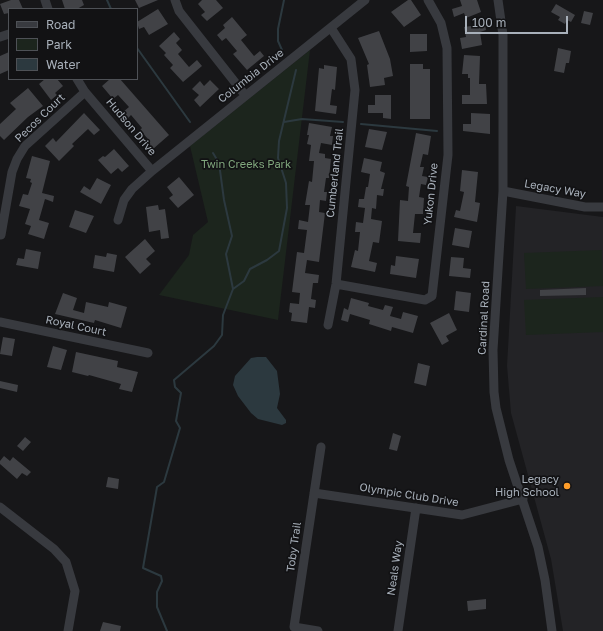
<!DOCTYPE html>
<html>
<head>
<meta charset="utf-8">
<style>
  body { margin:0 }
  #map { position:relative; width:603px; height:631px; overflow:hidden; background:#171719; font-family:"Golos Text",sans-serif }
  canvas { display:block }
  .legend { position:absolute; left:8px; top:8px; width:130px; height:72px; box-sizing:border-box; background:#121214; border:1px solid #4e5156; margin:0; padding:5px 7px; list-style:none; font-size:12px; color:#a8b0ba }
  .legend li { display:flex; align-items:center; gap:8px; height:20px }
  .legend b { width:20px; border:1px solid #4e5156 }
  .scale { position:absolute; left:465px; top:16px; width:103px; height:18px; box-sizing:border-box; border:2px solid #a8b0ba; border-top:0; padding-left:5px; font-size:12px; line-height:14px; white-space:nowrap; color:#a8b0ba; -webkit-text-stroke:3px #121214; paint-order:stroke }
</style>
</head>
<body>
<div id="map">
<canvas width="603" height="631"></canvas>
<ul class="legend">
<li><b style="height:5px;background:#383a3f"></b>Road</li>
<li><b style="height:11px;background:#1c251d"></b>Park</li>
<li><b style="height:11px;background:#2c393f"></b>Water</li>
</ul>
<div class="scale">100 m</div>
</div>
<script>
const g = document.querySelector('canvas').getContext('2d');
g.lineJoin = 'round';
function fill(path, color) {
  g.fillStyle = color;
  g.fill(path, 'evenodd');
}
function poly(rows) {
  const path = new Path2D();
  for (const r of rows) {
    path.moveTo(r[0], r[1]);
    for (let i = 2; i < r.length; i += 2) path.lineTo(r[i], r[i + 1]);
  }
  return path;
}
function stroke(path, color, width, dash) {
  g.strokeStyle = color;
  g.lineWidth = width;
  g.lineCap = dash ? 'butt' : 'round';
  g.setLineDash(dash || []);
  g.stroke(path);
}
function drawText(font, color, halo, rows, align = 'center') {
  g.font = font + ' "Golos Text",sans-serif';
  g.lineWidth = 3.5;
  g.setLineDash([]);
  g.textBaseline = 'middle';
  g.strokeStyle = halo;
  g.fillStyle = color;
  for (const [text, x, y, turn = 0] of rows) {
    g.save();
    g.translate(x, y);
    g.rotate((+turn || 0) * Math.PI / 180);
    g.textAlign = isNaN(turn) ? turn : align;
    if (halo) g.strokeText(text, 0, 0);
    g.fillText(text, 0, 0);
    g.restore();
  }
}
const built = poly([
  [516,206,603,217,603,631,563,631,551,559,511,413,507,366]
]);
const green = poly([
  [310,50,278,320,159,295,189,255,193,235,208,222,190,146],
  [602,250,603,286,526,289,524,253],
  [603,297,603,332,526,335,524,300]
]);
const water = poly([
  [257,357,266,357,277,371,280,394,277,408,286,420,286,423,282,425,258,419,251,413,238,396,233,385,235,376,251,358]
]);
const stream = poly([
  [107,0,111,9],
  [137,48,190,122],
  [282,50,278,41,278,29,284,0],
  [284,122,302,119,343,122],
  [361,124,437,131],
  [213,153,219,163,224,200,232,236,226,254,233,289],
  [167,631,157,607,157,592,162,581,161,576,143,568,157,487,164,482,180,428,176,421,181,393,175,387,174,380,214,346,222,335,223,315,233,289,244,281,250,269,267,260,279,251,287,208,286,183,278,158,279,141,296,70]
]);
const building = poly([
  [11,0,19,0,23,9,9,9,9,13,4,14,0,4],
  [62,0,82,0,84,5,77,9,65,9],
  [135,0,158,0,139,8],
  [202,0,216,0,223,8,207,21,201,15,205,12,198,4],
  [408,0,411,0,421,15,404,27,391,12],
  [460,0,477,0,481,12,466,18,464,13,454,17,452,9,462,6],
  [556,4,575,15,571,22,567,20,565,24,558,20,560,17,551,12],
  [158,9,168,24,149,35,144,27,139,29,137,22],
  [584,11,593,13,590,25,581,23],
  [232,17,247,35,241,40,254,56,260,51,264,56,247,70,233,54,237,51,226,38,222,41,217,35,225,28,223,25],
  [485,24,486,30,480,32,482,45,462,49,460,38,466,37,464,27],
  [379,31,390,59,393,76,384,78,385,85,370,87,367,65,369,64,358,38],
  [174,32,180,39,176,43,182,50,178,54,189,67,197,60,202,66,183,82,170,68,173,65,164,55,166,53,159,46],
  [410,34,427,34,427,51,410,52],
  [558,48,571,51,569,63,566,63,564,73,554,71],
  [9,52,9,70,0,74,0,56],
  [464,55,480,56,479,84,486,84,487,104,462,104,462,95,470,95,470,78,468,78,468,74,462,74],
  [410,64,423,64,423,69,430,69,430,119,410,119],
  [324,65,337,67,335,90,332,89,330,105,337,106,336,114,315,111,319,68,324,69],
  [45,79,57,79,63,86,55,93,57,95,51,100,39,84],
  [110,79,120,79,169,135,153,149,146,141,148,139,140,130,142,128,131,115,128,118,123,112,129,107,118,95,113,99,102,86],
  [210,80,219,89,200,107,194,100,199,95,192,89,200,81,204,86],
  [28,88,43,106,28,117,4,140,0,136,0,124,16,109,10,103],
  [375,95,391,95,391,119,383,118,383,113,368,113,368,105,375,105],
  [84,113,100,130,94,135,88,129,72,144,74,146,59,161,45,146,53,138,56,142],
  [471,113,490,114,490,134,463,131,463,124,471,124],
  [309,123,332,127,330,136,333,136,332,145,321,143,319,153,325,154,325,158,331,159,329,178,326,178,324,192,327,192,326,201,320,200,319,212,325,213,319,262,307,260,305,273,319,275,318,283,313,283,311,299,316,300,315,308,309,307,307,323,291,321,292,313,289,312,290,303,299,304,300,293,292,292,297,252,304,253,307,230,298,229,299,220,308,222,310,205,305,205,309,181,312,182,314,161,309,161,311,145,307,144,309,135,307,135],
  [369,129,387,132,382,150,365,147],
  [416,133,431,136,428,155,423,154,420,167,424,167,422,176,428,177,426,185,421,184,419,197,424,198,423,214,415,214,413,233,421,233,420,243,398,241,400,200,408,201,409,187,406,186],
  [114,149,129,166,122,172,118,168,111,174,98,160,103,156,105,157],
  [32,156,50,161,42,193,54,196,53,202,45,199,39,220,49,223,44,239,28,234,31,226,25,224,30,209,19,206,23,194,28,195,32,183,30,182,31,179,26,178],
  [364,158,382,162,380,171,385,173,381,189,384,189,383,196,377,195,376,209,372,208,371,219,382,221,379,243,373,242,369,261,377,263,375,272,351,267,355,250,358,251,360,232,355,232,356,222,363,223,365,208,358,207,359,199,364,199,366,187,368,187,370,174,361,172],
  [462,170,478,172,475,202,480,203,477,222,454,217,456,210,460,211,464,192,460,191],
  [179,177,194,195,178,208,169,198,173,195,167,187],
  [97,178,111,185,101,204,80,192,84,186,90,190],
  [158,205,159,210,165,209,169,238,161,239,160,230,149,232,146,207],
  [75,210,94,216,86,233,69,227],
  [455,228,472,231,469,248,452,245],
  [145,239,155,251,146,259,151,264,140,274,125,257],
  [26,249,41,252,38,269,16,265,18,258,24,259],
  [107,253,117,255,114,272,93,268,95,255,106,257],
  [396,256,419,259,416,278,390,274,391,265,395,266],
  [451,257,464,258,463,268,471,269,470,278,449,276],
  [586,288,586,295,540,296,540,290],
  [456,291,471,293,469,312,454,310],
  [63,293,77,298,73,310,84,313,86,302,108,307,109,302,127,307,121,328,95,320,94,323,55,314],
  [351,298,369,303,368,306,383,310,385,305,393,307,390,316,401,319,403,312,418,316,413,333,392,327,391,331,369,324,370,320,350,314,348,322,341,320,344,308,348,310],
  [449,313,457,330,446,336,449,341,442,345,430,323],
  [3,337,15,339,12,356,0,354],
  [53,346,67,350,61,370,47,367],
  [76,352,118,361,117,367,138,372,132,392,119,389,121,384,89,375,88,376,72,372],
  [418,363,430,366,426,386,414,383],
  [0,381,18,385,17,392,0,388],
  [393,433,401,436,397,451,389,449],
  [25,437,31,442,23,451,17,446],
  [4,456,10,461,13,457,31,472,27,476,22,473,17,479,0,464,0,461],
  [108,477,119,479,118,489,106,487],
  [486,599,486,609,468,611,467,601],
  [103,622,121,626,120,631,100,631]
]);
const minor = poly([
  [45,0,48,9],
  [175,0,179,11,245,95],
  [498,0,503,35,503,191,493,350,494,392,496,408,509,460,538,547,545,580,552,631],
  [0,37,9,34],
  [77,79,85,92,152,171],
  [503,191,585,207,603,207],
  [118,220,124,200,132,189,152,171,365,0],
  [1,235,12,172,17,159,25,146,85,92],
  [336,284,425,300,432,296,448,155,447,48,441,23,428,0],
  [0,322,148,353],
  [328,325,336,284,355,90,351,59,331,28],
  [314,493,462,515,523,499],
  [0,507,54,549,66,562,75,591,68,631],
  [318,631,294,627,321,447],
  [398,631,416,508]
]);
const markers = [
  [567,486,4,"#ff9d29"]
];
const streetNames = [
  ["Columbia Drive",251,76,-38],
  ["Pecos Court",40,118,-44],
  ["Hudson Drive",131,127,50],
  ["Cumberland Trail",335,173,-84],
  ["Legacy Way",555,189,10],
  ["Yukon Drive",431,194,-84],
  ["Cardinal Road",484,318,-87],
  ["Royal Court",76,326,12],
  ["Olympic Club Drive",409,495,9],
  ["Toby Trail",294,547,-82],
  ["Neals Way",395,568,-82]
];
const parkNames = [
  ["Twin Creeks Park",246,165]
];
const poiNames = [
  ["Legacy",559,480],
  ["High School",559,493]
];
fill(built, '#232326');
fill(green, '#1c251d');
fill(water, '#2c393f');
stroke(stream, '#2c393f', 2);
fill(building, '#414246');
stroke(minor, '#383a3f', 9);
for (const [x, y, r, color] of markers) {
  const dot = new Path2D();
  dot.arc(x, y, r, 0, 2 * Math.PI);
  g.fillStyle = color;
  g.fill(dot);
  stroke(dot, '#121214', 1.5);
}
drawText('11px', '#a8b0ba', '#121214', streetNames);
drawText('11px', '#80a77d', '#121214', parkNames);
drawText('11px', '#a8b0ba', '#121214', poiNames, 'right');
</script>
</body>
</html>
